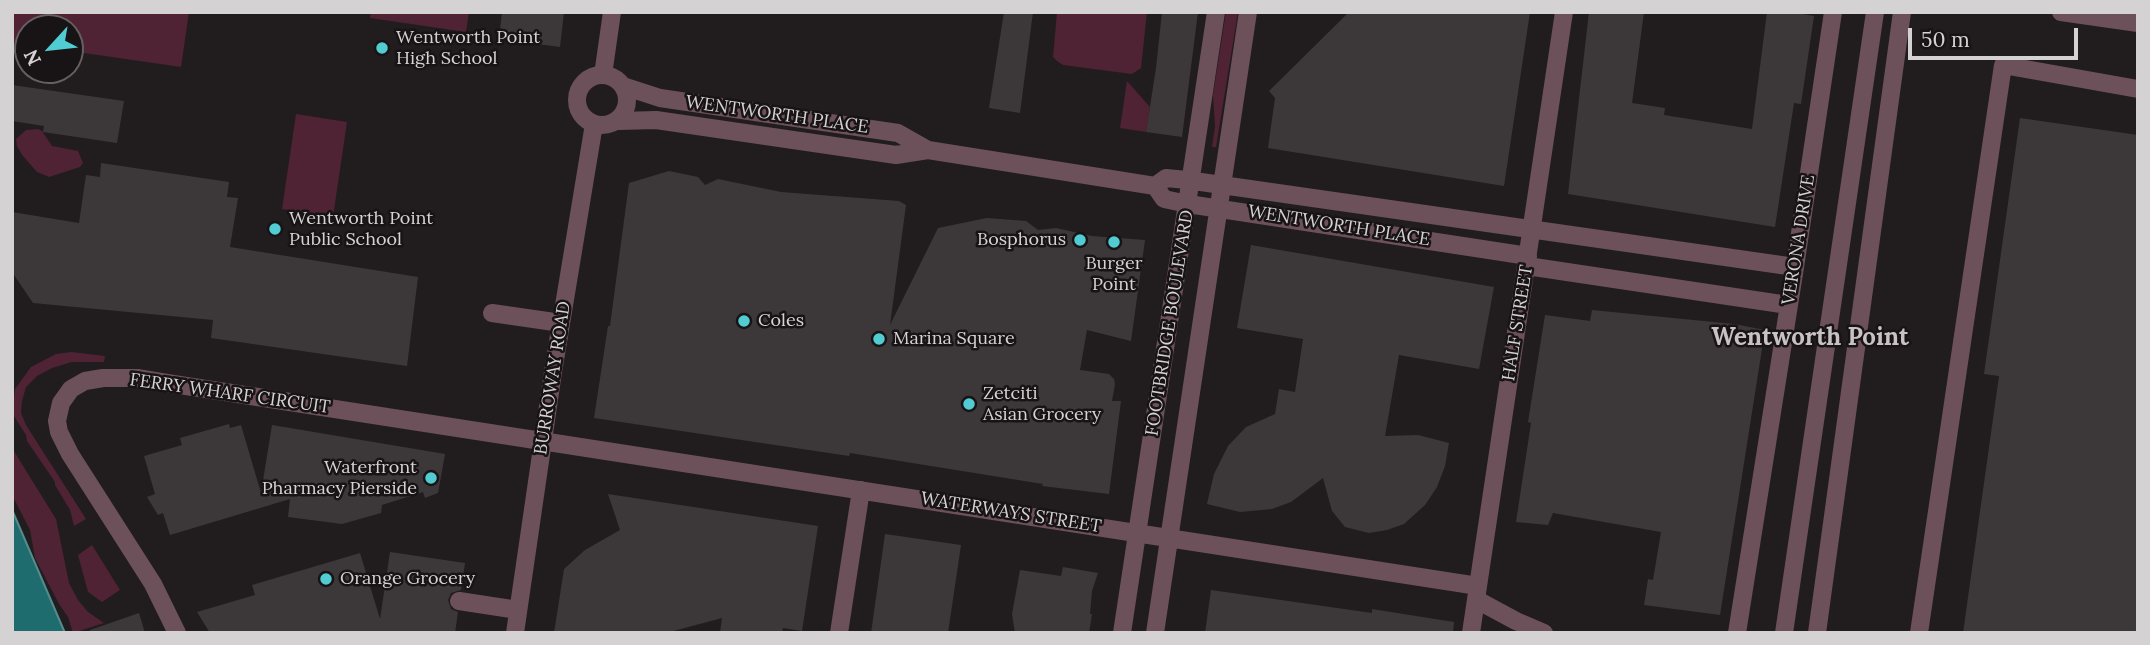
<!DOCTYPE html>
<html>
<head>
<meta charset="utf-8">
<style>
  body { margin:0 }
  #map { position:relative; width:2150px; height:645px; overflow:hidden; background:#211d1f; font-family:Lora,serif }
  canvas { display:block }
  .frame { position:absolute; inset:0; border:14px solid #d5d2d3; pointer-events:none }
  .north { position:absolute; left:14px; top:14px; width:70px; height:70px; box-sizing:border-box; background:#181415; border:2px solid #646061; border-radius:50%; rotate:243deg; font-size:19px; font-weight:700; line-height:28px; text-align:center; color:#d5d2d3 }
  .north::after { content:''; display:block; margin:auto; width:24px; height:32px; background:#51ccd2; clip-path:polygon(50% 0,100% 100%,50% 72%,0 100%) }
  .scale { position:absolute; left:1908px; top:28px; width:170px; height:32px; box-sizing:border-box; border:4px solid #d5d2d3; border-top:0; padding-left:9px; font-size:21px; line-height:24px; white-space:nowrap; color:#d5d2d3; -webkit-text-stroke:5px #181415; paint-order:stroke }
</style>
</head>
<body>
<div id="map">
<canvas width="2150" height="645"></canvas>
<div class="frame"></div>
<div class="north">N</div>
<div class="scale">50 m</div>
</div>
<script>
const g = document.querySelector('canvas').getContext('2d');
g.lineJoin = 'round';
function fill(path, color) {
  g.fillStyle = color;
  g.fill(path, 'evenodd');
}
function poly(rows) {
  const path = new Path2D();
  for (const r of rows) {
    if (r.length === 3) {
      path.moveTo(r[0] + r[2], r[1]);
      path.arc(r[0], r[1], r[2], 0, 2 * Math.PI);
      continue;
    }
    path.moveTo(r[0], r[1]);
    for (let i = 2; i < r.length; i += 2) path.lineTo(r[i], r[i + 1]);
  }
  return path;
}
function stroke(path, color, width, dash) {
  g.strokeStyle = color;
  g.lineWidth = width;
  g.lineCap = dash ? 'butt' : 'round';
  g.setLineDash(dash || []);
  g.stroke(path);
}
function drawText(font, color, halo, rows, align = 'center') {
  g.font = font + ' Lora,serif';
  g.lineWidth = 5;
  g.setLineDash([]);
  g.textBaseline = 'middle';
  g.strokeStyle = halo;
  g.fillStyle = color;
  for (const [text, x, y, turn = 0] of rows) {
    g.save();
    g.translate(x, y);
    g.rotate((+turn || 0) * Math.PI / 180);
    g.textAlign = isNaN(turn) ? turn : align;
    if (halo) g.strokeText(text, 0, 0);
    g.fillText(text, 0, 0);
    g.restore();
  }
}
const green = poly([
  [12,12,189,12,181,67,70,51,70,28,28,28,28,45,12,43],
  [371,12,469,12,466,32,370,18],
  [1057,12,1147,12,1141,68,1132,74,1063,65,1057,61,1053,57],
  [1226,12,1238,12,1216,147,1212,147,1215,126,1213,95],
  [1127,81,1150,107,1146,132,1120,128],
  [296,114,347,122,333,217,282,209],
  [38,129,42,131,52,146,78,151,83,163,80,167,49,177,37,172,22,155,17,146,16,139,26,130],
  [71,352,105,356,104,362,72,362,52,368,37,376,26,387,22,401,21,413,26,425,86,519,74,526,70,510,55,485,55,482,27,441,26,435,12,413,15,389,31,367,56,354],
  [12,448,56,519,69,583,78,600,88,612,104,623,73,633,68,617,59,604,35,558,30,530,12,495],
  [92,545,120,590,102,602,88,592,78,555]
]);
const water = poly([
  [12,510,13,512,65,633,12,633,12,510]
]);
const building = poly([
  [502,12,564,12,560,47,499,39],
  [1004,12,1033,12,1020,113,989,108],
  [1162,12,1198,12,1182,137,1146,132,1156,68],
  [1349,12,1530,12,1504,186,1268,148,1275,98,1269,91],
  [1589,12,1644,12,1632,103,1665,108,1664,115,1752,129,1767,12,1791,12,1814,16,1801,104,1794,103,1775,227,1568,194],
  [12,85,124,101,117,143,43,132,44,126,12,121],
  [2020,118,2138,135,2138,633,1963,633,1999,376,1984,374],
  [101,163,229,182,227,197,238,198,230,247,418,277,407,366,211,338,213,320,33,303,12,272,12,212,79,223,86,175,100,177],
  [669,171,698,177,705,185,718,179,781,192,899,201,906,205,890,325,938,228,987,218,1026,221,1038,230,1056,228,1092,236,1145,240,1131,341,1087,330,1080,370,1109,374,1114,379,1115,384,1112,401,1121,401,1109,494,1042,486,1043,484,850,453,849,456,594,418,608,326,610,326,629,183],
  [1251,245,1494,287,1479,369,1399,355,1385,436,1418,435,1449,443,1445,466,1437,487,1425,505,1404,524,1387,530,1369,533,1345,527,1332,511,1323,478,1291,502,1272,509,1240,512,1207,504,1214,474,1228,446,1246,427,1275,414,1279,389,1295,392,1303,339,1237,328],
  [1592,310,1734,324,1765,330,1720,615,1644,605,1648,579,1653,580,1661,532,1553,513,1548,525,1516,522,1531,423,1528,422,1545,315,1590,321],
  [229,424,230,428,241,425,261,493,272,425,445,454,438,493,425,498,423,492,382,505,381,513,342,524,288,517,290,499,170,535,163,513,158,515,147,497,155,494,144,456,182,445,180,438],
  [608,494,818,526,802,631,783,628,782,633,720,633,722,618,666,633,554,633,564,569,585,550,620,530],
  [885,534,961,545,948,633,871,633],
  [390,552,465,563,461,590,451,593,448,600,451,609,458,612,455,633,210,633,197,612,255,595,252,585,360,553,380,619],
  [1063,567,1098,573,1092,591,1090,614,1092,614,1089,633,1015,633,1012,614,1020,570,1061,576],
  [1211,590,1372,613,1372,609,1454,622,1453,633,1205,633],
  [139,613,145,633,90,633,90,630]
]);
const minor = poly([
  [2061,12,2138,23],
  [602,100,25],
  [603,75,612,12],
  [623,86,660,98,898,133,928,150],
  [618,121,656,120,896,155,928,150,1155,186],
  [1528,256,1188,204,1164,199,1155,186,1166,178,1187,180,1795,267],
  [1527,266,1788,305],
  [492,313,561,323],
  [1477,600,1516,621,1544,633],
  [459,601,518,610],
  [177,633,153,584,70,454,59,432,57,421,61,403,71,389,85,381,103,378,137,378,167,383,1478,586],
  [515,633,553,372,594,124],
  [839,633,861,490],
  [1122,633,1216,12],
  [1155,633,1248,12],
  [1471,633,1564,12],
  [1737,633,1795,267,1833,12],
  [1784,633,1875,12],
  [1817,633,1902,12],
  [1919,633,2003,65,2138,89]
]);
const markers = [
  [382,48,7,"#51ccd2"],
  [275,229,7,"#51ccd2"],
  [1080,240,7,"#51ccd2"],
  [1114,242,7,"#51ccd2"],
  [744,321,7,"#51ccd2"],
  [879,339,7,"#51ccd2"],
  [969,404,7,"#51ccd2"],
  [431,478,7,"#51ccd2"],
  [326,579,7,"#51ccd2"]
];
const poiNames = [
  ["Wentworth Point",396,38],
  ["High School",396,59],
  ["Wentworth Point",289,219],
  ["Public School",289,240],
  ["Bosphorus",1066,240,"right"],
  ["Burger",1114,264,"center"],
  ["Point",1114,285,"center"],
  ["Coles",758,321],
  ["Marina Square",893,339],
  ["Zetciti",983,394],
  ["Asian Grocery",983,415],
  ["Waterfront",417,468,"right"],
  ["Pharmacy Pierside",417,489,"right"],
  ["Orange Grocery",340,579]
];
const streetNames = [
  ["WENTWORTH PLACE",777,115,8],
  ["WENTWORTH PLACE",1339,226,9],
  ["VERONA DRIVE",1799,240,-81],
  ["FOOTBRIDGE BOULEVARD",1170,323,-81],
  ["HALF STREET",1518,323,-81],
  ["BURROWAY ROAD",553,378,-81],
  ["FERRY WHARF CIRCUIT",230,394,8],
  ["WATERWAYS STREET",1011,513,9]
];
const districtNames = [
  ["Wentworth Point",1810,338]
];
fill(green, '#4f2234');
fill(water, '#1f6c6f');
stroke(water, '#568b8d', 2);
fill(building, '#3c3839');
stroke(minor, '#6d515a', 18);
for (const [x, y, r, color] of markers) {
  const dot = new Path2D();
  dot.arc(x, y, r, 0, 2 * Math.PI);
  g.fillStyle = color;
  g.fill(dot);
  stroke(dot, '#181415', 2.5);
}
drawText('18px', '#d5d2d3', '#181415', poiNames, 'left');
drawText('18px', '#d5d2d3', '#181415', streetNames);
drawText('bold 24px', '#c8c2c4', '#181415', districtNames);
</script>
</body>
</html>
